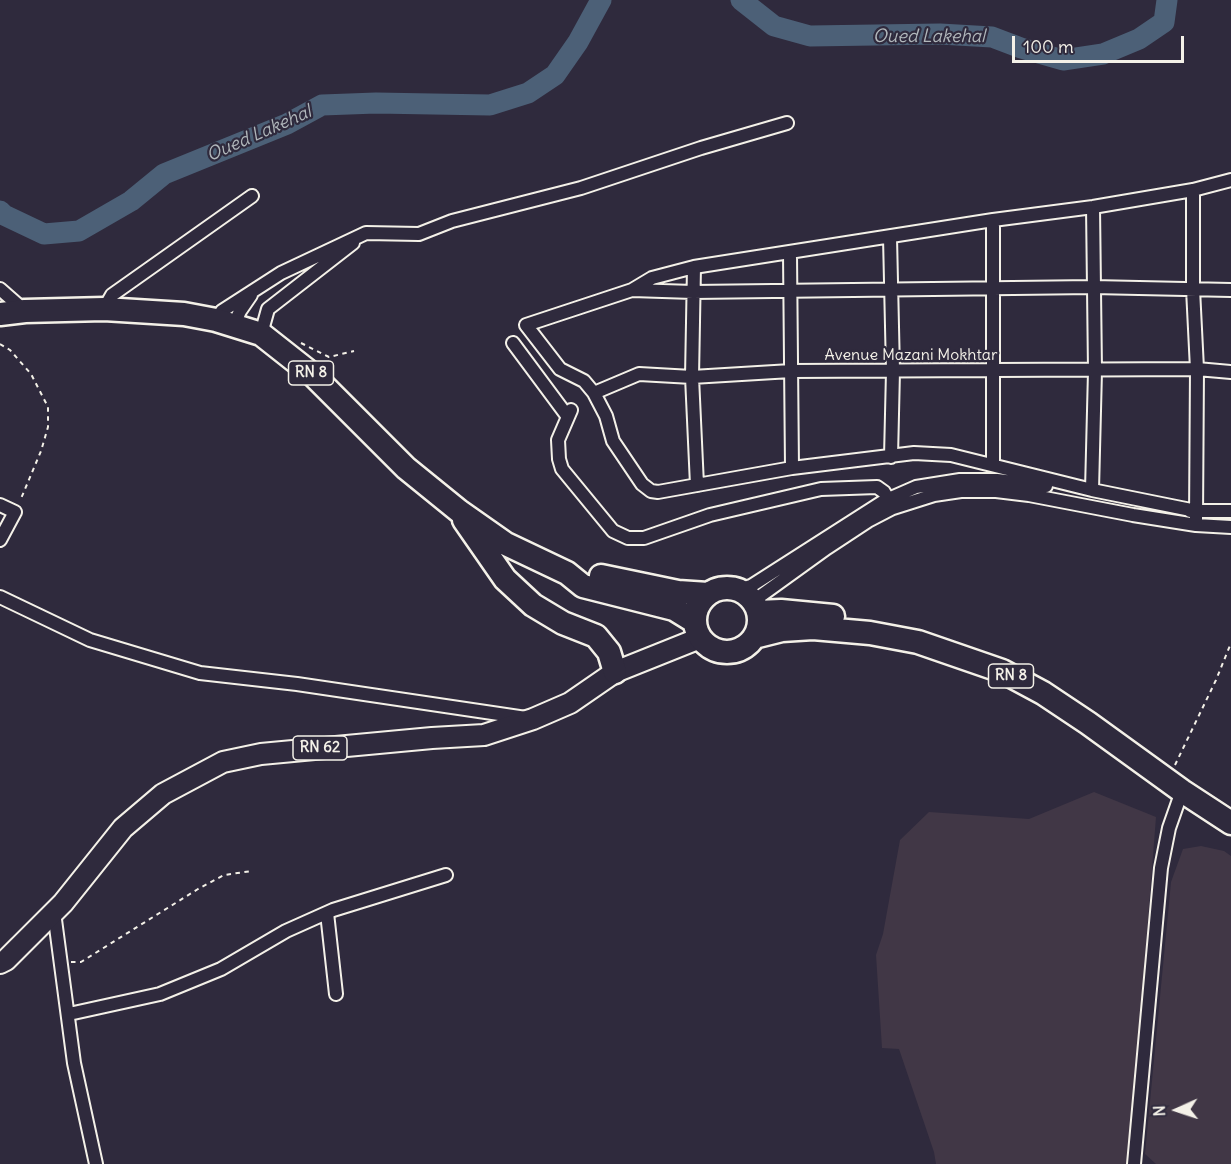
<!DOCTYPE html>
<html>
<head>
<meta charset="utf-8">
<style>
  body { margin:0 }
  #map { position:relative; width:1231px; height:1164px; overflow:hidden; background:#2f2a3d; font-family:Delius,sans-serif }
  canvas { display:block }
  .north { position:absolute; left:1147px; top:1080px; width:60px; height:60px; -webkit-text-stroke:4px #2f2a3d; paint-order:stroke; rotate:267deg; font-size:16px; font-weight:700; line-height:24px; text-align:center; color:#f4f1e8 }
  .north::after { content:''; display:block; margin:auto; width:21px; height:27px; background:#f4f1e8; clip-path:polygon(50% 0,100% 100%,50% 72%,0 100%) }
  .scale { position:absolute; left:1012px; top:36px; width:172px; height:27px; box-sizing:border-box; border:3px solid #f4f1e8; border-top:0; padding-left:8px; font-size:18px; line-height:21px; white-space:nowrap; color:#f4f1e8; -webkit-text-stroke:4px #2f2a3d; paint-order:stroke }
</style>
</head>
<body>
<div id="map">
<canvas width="1231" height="1164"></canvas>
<div class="north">N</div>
<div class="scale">100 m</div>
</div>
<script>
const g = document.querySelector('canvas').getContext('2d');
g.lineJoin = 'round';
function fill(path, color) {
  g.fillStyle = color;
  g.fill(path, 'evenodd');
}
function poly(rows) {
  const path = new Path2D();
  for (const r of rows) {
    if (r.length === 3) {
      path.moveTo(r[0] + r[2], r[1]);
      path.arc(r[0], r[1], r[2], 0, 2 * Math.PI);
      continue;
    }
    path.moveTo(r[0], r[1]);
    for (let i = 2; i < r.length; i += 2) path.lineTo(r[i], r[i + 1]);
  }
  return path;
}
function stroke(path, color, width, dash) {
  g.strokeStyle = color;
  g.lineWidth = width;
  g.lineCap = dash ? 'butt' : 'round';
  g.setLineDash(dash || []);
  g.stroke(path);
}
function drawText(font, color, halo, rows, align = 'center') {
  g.font = font + ' Delius,sans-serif';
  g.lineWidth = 4.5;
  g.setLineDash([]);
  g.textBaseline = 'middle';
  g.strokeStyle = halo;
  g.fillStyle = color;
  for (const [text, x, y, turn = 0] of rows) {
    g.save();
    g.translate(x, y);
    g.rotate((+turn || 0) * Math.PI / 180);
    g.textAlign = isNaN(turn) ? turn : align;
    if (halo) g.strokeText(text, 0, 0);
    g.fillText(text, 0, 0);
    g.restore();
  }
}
const built = poly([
  [1094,792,1156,817,1129,1164,936,1164,934,1152,899,1049,882,1048,876,955,883,934,900,840,929,812,1029,819],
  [1201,846,1224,851,1231,856,1231,1164,1156,1164,1145,1154,1171,882,1183,849]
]);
const river = poly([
  [741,0,774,26,810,36,940,34,992,37,1021,48,1063,60,1103,54,1139,39,1164,22,1167,0],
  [0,211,4,215,44,234,79,231,131,201,164,174,287,124,322,105,376,103,490,105,528,93,555,75,578,42,601,0]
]);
const path = poly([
  [301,343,329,357,354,351],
  [0,344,10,350,31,374,48,407,48,427,41,451,20,501],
  [1175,765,1216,680,1231,643],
  [71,962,81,962,198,889,224,875,252,871]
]);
const street = poly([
  [1193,190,1193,289,1197,369,1196,519],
  [993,220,993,465],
  [890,237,893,371,891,457],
  [790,254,792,468],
  [694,267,692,377,697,485],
  [0,289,25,311],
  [632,290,693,292,1093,287,1231,290],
  [104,309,112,295,252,196],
  [216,320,222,311,281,273,366,233,419,234,452,221,581,188,701,148,787,123],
  [234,325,240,311,251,295],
  [261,334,268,309,353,243],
  [513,343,568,417],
  [594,393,639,374,692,377,791,371,1197,369,1231,372],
  [571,410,558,440,559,459,562,469,613,531,628,538,644,538,710,515,821,489,877,487,884,492,891,504],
  [1092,490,1095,371,1093,207],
  [0,505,15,512,0,540],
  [1190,511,1231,511],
  [1196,511,1092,490,951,455,914,453,792,468,697,485,658,492,651,491,642,484,613,441,606,416,594,393,584,381,560,369,526,325,632,290,652,278,694,267,993,220,1093,207,1193,190,1231,180],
  [738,590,751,586,884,501,916,487,960,480,997,480,1046,486],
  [0,597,90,640,200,673,297,684,526,718],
  [755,606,759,597,827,548,868,521,893,508,934,495,961,491,996,491,1029,495,1133,515,1196,525,1231,527],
  [54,912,74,1063,96,1164],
  [327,913,336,994],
  [69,1014,160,994,221,969,286,931,333,910,446,875],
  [1134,1164,1161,868,1169,828,1182,791]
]);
const primary = poly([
  [0,963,6,960,63,903,123,828,163,794,223,762,261,754,432,738,484,735,533,719,570,703,615,672,700,638]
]);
const highway = poly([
  [0,314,25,311,104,309,184,314,216,320,261,334,313,375,406,468,459,511,506,544,567,573,583,586,674,609,695,622],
  [464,520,505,579,533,605,563,623,596,636,609,652,615,672],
  [601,576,678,592,708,594],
  [727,620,32],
  [758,612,781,611,833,616],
  [754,637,782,630,813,628,870,633,918,642,1002,671,1043,693,1088,723,1182,791,1231,823]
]);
const shields = [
  [311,373,45],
  [1011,676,45],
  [320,748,54]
];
const shieldNames = [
  ["RN 8",311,373],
  ["RN 8",1011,676],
  ["RN 62",320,748]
];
const streetNames = [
  ["Avenue Mazani Mokhtar",911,355]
];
const waterNames = [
  ["Oued Lakehal",929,37],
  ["Oued Lakehal",259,134,-24]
];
fill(built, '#413746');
stroke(river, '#4c6077', 21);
stroke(street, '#f4f1e8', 16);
stroke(primary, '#f4f1e8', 24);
stroke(highway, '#f4f1e8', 27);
stroke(path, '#f4f1e8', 2, [4.5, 4.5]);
stroke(street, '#2f2a3d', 12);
stroke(primary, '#2f2a3d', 20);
stroke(highway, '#2f2a3d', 22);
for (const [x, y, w] of shields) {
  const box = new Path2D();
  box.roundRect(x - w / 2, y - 12, w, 24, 4.5);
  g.fillStyle = '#2f2a3d';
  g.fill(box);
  stroke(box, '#f4f1e8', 1.5);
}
drawText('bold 15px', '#f4f1e8', null, shieldNames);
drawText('16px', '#f4f1e8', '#2f2a3d', streetNames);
drawText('italic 18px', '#b1b7bb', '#2f2a3d', waterNames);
</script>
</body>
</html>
